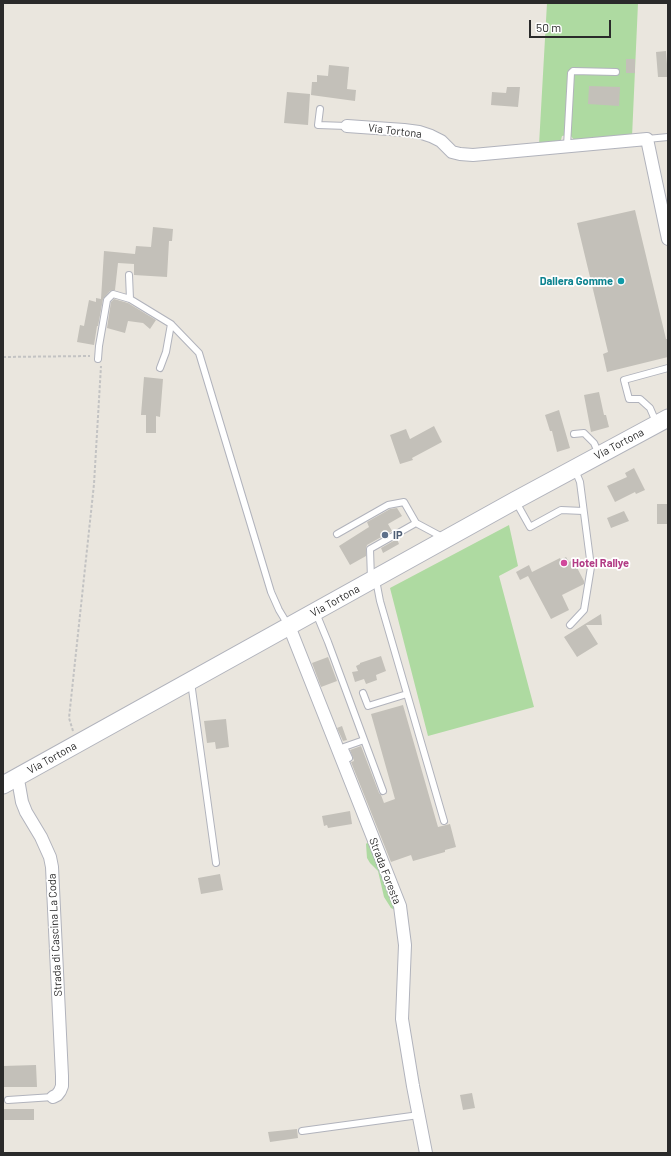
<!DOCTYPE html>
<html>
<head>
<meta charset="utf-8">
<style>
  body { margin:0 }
  #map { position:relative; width:671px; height:1156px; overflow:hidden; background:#eae6de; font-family:Barlow,sans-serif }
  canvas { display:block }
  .frame { position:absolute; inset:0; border:4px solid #2a2a2a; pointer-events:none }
  .scale { position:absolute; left:529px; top:20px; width:82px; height:18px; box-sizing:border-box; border:2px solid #2a2a2a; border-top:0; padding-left:5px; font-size:12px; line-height:14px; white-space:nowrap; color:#2a2a2a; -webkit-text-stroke:3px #fff; paint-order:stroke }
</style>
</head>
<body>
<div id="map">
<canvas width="671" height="1156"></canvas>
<div class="frame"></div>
<div class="scale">50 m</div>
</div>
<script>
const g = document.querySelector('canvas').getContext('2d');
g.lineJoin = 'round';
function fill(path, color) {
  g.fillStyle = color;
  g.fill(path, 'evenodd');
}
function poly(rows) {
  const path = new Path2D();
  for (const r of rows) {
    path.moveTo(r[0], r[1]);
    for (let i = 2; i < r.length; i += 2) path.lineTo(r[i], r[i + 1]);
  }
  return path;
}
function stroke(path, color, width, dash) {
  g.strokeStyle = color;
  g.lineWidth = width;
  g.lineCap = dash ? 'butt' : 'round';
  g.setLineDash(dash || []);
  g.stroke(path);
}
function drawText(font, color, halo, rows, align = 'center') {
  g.font = font + ' Barlow,sans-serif';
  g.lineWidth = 3.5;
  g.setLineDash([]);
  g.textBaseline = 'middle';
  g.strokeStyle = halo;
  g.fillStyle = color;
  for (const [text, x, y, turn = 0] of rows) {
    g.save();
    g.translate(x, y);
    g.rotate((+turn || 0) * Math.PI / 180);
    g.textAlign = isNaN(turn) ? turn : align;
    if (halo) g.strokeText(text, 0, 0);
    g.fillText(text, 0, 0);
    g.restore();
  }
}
const green = poly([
  [547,3,638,3,632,137,576,142,570,135,567,135,562,136,560,144,539,145],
  [509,525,518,566,499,576,534,707,428,736,390,588],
  [368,842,375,860,379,867,395,910,391,908,384,897,378,871,370,863,367,858,366,844]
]);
const building = poly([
  [666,51,668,77,658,77,656,52],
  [626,59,635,59,635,73,626,73],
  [329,65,349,67,347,89,356,90,355,101,311,95,312,82,317,82,317,75,328,76],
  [589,86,620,87,619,106,588,104],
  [507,87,520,87,518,107,491,105,492,92,506,93],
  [287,92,310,94,308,125,284,123],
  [635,210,666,339,668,339,668,357,607,372,603,354,608,352,577,223],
  [153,227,173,229,172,241,169,241,167,277,134,275,134,264,118,263,115,290,110,291,103,299,98,326,97,326,94,345,77,342,80,325,84,326,89,300,96,302,96,298,101,299,104,251,135,254,136,246,151,247],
  [114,299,128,303,156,320,150,329,143,323,128,321,125,333,107,328,111,302],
  [144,377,163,379,160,417,156,416,156,433,146,433,146,415,141,415],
  [599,392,604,415,606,415,609,427,591,432,584,395],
  [559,410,570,448,557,452,552,431,550,431,545,415],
  [434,426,442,442,412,458,413,460,400,464,390,435,406,429,410,439],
  [634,468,645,490,636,494,635,492,615,502,607,486,627,477,625,473],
  [657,504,668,504,668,524,657,524],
  [397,508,402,516,388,524,392,531,367,545,366,549,366,556,350,565,339,546,369,527,367,522,390,509],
  [624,511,629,521,611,528,607,518],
  [397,539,399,544,383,553,381,548],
  [566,557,569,562,573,560,584,581,584,584,562,595,569,610,551,619,528,576,520,580,516,572,529,565,532,572,560,558,561,560],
  [601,614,602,625,586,625,598,644,577,657,564,637],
  [381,656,386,671,376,675,377,680,366,684,364,679,355,682,352,672,358,671,356,666,360,664,360,663],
  [328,657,337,681,321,687,312,663],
  [403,705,438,827,450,824,456,847,445,850,445,852,413,861,411,855,391,862,351,762,354,761,353,758,350,750,361,746,379,793,381,795,384,803,395,799,371,714],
  [226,719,229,747,216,749,215,742,207,743,204,721],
  [342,726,347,740,343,741,337,728],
  [350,811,352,824,328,828,327,825,324,826,322,816],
  [220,874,223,890,201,894,198,878],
  [36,1065,37,1087,3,1087,3,1066],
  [472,1093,475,1108,463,1110,460,1095],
  [3,1109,34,1109,34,1120,3,1120],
  [297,1129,298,1138,270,1142,268,1132]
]);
const path = poly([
  [3,357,90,356],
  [73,731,69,718,94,484,101,366]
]);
const lane = poly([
  [320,109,318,125,347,126],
  [647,139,668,137],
  [567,146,571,73,573,71,616,72],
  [129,275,130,299,171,324,199,353,271,592,279,610,288,625],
  [98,359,99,346,107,300,113,294,130,299],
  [160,368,166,352,171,324],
  [656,422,650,408,640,399,629,399,624,380,668,368],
  [574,434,584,433,594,443,599,454],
  [516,502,530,527,561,510,583,511],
  [337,534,388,505,404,502,416,523],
  [371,579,370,549,416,523,444,538],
  [376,580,380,601,444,821],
  [316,613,328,642,383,791],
  [570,625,584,610,591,567,580,482,575,470],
  [191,682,216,863],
  [363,693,368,706,407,694],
  [349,758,344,747,364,740],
  [8,1100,53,1097],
  [302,1131,419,1115]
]);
const street = poly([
  [347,126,404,130,419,132,431,136,441,141,452,152,460,154,473,155,647,139,668,239],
  [289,626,400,906,405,945,402,1019,413,1086,426,1153],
  [16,778,19,785,22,802,26,812,41,837,50,857,52,867,62,1076,62,1086,60,1091,57,1095,53,1097]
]);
const secondary = poly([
  [3,785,516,500,668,418]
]);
const markers = [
  [621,281,4,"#0f9aa8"],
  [385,535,4,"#5c6f8a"],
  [564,563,4,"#d1479c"]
];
const streetNames = [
  ["Via Tortona",395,131,7],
  ["Via Tortona",619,444,-28],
  ["Via Tortona",335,601,-29],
  ["Via Tortona",52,758,-29],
  ["Strada Foresta",385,871,69],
  ["Strada di Cascina La Coda",55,935,-93]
];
const cultureNames = [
  ["Dallera Gomme",613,281]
];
const serviceNames = [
  ["IP",393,535]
];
const hotelNames = [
  ["Hotel Rallye",572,563]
];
fill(green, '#aedaa1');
fill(building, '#c3c0b9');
stroke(lane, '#b1b3bc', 8);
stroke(street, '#b1b3bc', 14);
stroke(secondary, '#b1b3bc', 19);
stroke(path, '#c3c3c3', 2, [3, 2]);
stroke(lane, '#fff', 6);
stroke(street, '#fff', 12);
stroke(secondary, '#fff', 17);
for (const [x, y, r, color] of markers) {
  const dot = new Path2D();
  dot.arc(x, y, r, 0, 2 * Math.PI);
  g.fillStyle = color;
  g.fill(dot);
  stroke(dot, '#fff', 1.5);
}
drawText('11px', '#2a2a2a', '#fff', streetNames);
drawText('bold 11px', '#0d838f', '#fff', cultureNames, 'right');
drawText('bold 11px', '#4e5e75', '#fff', serviceNames, 'left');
drawText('bold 11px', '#b23c85', '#fff', hotelNames, 'left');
</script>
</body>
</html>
